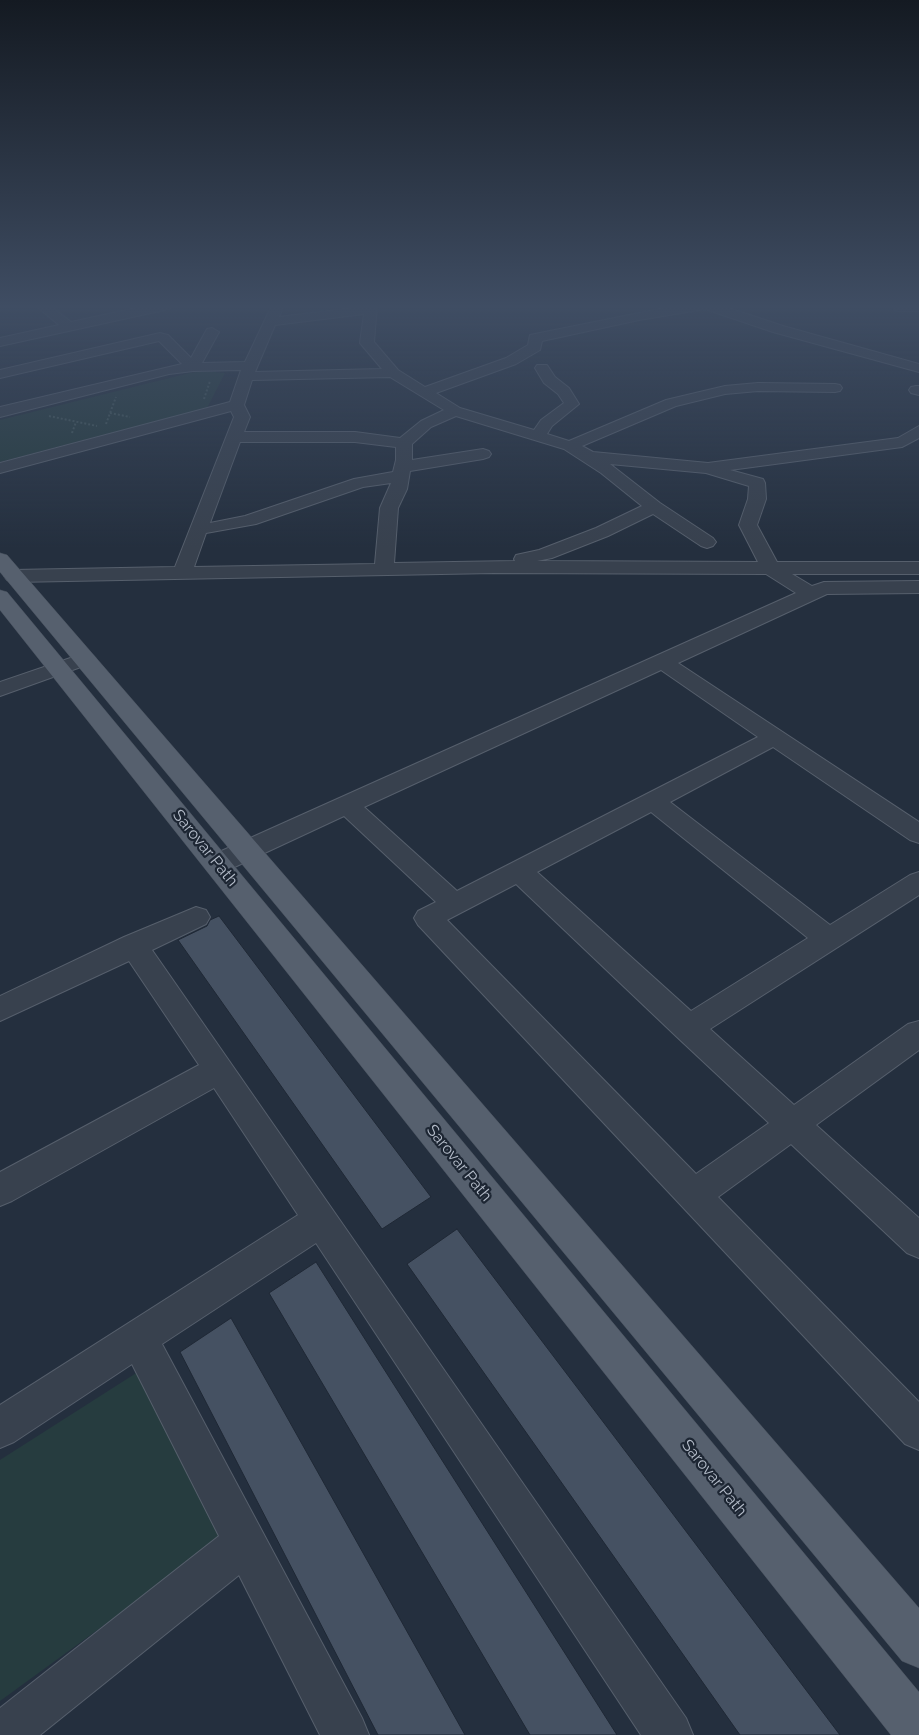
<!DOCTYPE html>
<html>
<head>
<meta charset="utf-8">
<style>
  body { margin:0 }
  canvas { display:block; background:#242f3e }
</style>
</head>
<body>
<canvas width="919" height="1735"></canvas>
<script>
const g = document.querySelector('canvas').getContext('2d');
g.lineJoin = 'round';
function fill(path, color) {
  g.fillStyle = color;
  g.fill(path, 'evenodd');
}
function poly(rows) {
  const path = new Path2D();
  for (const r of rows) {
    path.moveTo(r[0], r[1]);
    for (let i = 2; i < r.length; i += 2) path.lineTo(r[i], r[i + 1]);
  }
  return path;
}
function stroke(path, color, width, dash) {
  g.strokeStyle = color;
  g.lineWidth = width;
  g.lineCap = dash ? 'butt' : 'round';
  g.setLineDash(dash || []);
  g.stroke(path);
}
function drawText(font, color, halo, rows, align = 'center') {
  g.font = font + ' Raleway,sans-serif';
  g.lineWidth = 4.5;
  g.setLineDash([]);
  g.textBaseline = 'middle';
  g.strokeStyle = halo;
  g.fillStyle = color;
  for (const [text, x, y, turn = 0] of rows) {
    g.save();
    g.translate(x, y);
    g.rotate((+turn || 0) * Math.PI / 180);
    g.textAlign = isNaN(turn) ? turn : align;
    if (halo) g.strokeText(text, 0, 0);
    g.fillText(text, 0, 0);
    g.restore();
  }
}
const green = poly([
  [203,371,225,373,207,408,0,462,0,420,190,373],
  [141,1370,221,1540,0,1701,0,1460]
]);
const building = poly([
  [219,916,431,1197,382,1229,178,940,207,926,210,920,219,916],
  [457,1229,654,1489,840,1735,740,1735,407,1264,457,1229],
  [316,1262,375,1355,617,1735,530,1735,269,1293,316,1262],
  [231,1318,288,1419,465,1735,378,1735,180,1352,231,1318]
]);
const path = poly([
  [204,399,210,381],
  [110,413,130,417],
  [49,416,97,426],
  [106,424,116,397],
  [72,433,76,422]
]);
const minor = poly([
  [35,305,49,305,71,322,150,305,175,305,169,309,0,346,0,338,59,325,35,305],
  [272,305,284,305,279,317,377,305,374,342,398,370,425,387,506,358,528,345,530,335,679,305,720,305,783,326,919,364,919,372,773,332,705,309,639,320,542,341,540,350,516,364,436,393,460,408,534,430,541,420,564,403,558,394,544,383,535,368,537,365,547,365,555,377,569,388,579,404,552,426,547,434,569,441,666,400,725,386,758,383,835,384,840,385,842,388,840,391,835,392,758,391,725,394,676,406,582,446,593,452,708,463,898,438,919,426,919,438,902,447,730,470,763,479,765,483,766,499,757,525,777,562,919,562,919,574,792,574,812,586,824,582,919,581,919,593,827,594,678,663,919,822,919,843,910,840,773,747,670,802,830,925,910,875,919,872,919,895,710,1029,794,1105,908,1024,919,1021,919,1050,816,1125,919,1218,919,1258,907,1253,791,1144,718,1197,919,1402,919,1450,905,1444,418,925,414,918,418,911,436,902,344,816,226,871,217,873,208,871,204,864,208,857,796,593,766,574,494,573,14,582,7,580,4,576,7,572,14,570,175,567,234,417,231,411,0,473,0,463,230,402,241,370,193,371,169,374,0,417,0,407,182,364,159,341,0,378,0,370,160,333,168,335,191,358,207,329,212,328,219,332,202,363,245,362,272,305],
  [364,314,360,343,382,369,255,372,275,325,364,314],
  [390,377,444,410,421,421,400,438,355,432,244,432,250,417,244,405,252,380,390,377],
  [456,416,564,449,601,473,642,506,596,528,539,550,516,555,514,559,515,561,394,563,398,508,407,489,410,471,483,459,489,457,491,454,489,451,483,449,412,460,412,444,431,427,456,416],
  [240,442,355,442,396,447,396,460,393,472,354,479,245,516,210,523,240,442],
  [610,464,706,473,749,486,748,499,739,525,758,562,537,561,552,558,608,536,653,514,701,546,707,548,713,546,716,542,713,538,660,503,610,464],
  [391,483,380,508,375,564,194,567,206,533,256,524,363,487,391,483],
  [661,670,758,737,457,891,364,807,661,670],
  [651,812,808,938,691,1011,537,872,651,812],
  [516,884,677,1037,769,1123,696,1174,447,920,516,884],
  [893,305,919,305,919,311,898,311,894,310,893,305],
  [916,386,919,386,919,395,911,393,909,390,911,387,916,386],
  [85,653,92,655,96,659,92,663,0,696,0,682,85,653],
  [196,907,206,910,210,917,206,924,152,950,686,1718,693,1735,641,1735,316,1243,162,1344,362,1718,369,1735,320,1735,239,1575,40,1735,0,1735,0,1708,219,1536,132,1364,14,1442,0,1448,0,1405,298,1215,214,1088,12,1201,0,1206,0,1172,199,1065,129,961,0,1021,0,996,124,937,196,907]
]);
const major = poly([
  [0,553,7,555,919,1608,919,1668,902,1661,0,572,0,553],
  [0,590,7,592,919,1692,919,1735,891,1735,0,610,0,590]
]);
const nearStreetnames = [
  ["Sarovar Path",205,848,51],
  ["Sarovar Path",459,1163,51],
  ["Sarovar Path",714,1478,51]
];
fill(green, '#263c3f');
fill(building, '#455162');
stroke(building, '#1f2835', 1);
stroke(minor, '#565f6c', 2);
stroke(major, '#414a57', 1);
stroke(path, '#44595c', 2, [2, 2]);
fill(minor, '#38414e');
fill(major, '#56606e');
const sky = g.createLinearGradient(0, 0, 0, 548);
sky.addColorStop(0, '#141a22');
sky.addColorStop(0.56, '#3f4d63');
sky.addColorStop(1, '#3f4d6300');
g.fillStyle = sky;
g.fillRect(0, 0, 919, 548);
drawText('16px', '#b4bcc9', '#1d2633', nearStreetnames);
</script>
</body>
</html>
